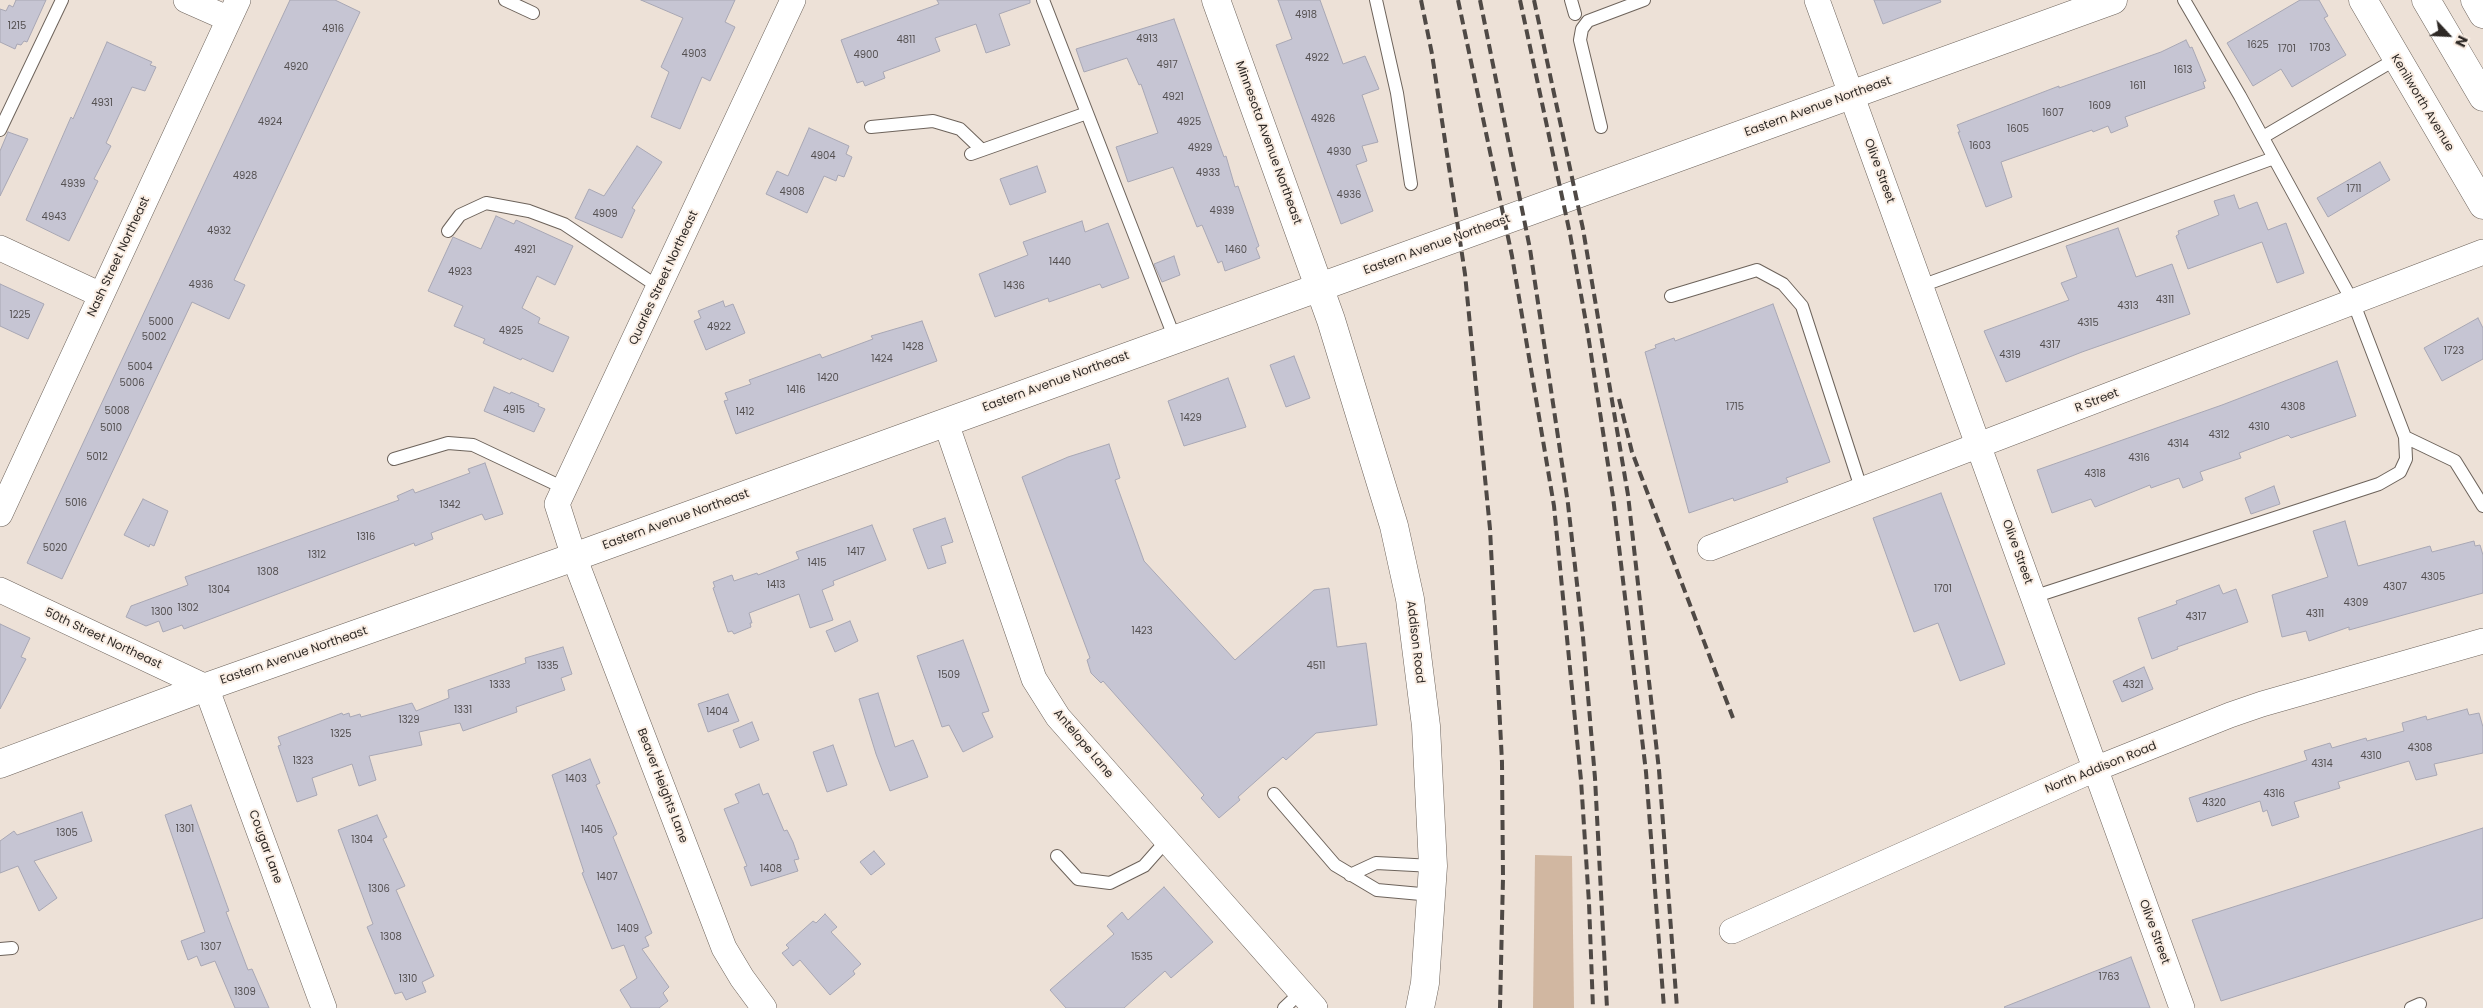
<!DOCTYPE html>
<html>
<head>
<meta charset="utf-8">
<style>
  body { margin:0 }
  #map { position:relative; width:2483px; height:1008px; overflow:hidden; background:#ede1d7; font-family:Poppins,sans-serif }
  canvas { display:block }
  .north { position:absolute; left:2423px; top:10px; width:50px; height:50px; -webkit-text-stroke:4px #faeee4; paint-order:stroke; rotate:115deg; font-size:14px; font-weight:700; line-height:20px; text-align:center; color:#2e2926 }
  .north::after { content:''; display:block; margin:auto; width:18px; height:22px; background:#2e2926; clip-path:polygon(50% 0,100% 100%,50% 72%,0 100%) }
</style>
</head>
<body>
<div id="map">
<canvas width="2483" height="1008"></canvas>
<div class="north">N</div>
</div>
<script>
const g = document.querySelector('canvas').getContext('2d');
g.lineJoin = 'round';
function fill(path, color) {
  g.fillStyle = color;
  g.fill(path, 'evenodd');
}
function poly(rows) {
  const path = new Path2D();
  for (const r of rows) {
    path.moveTo(r[0], r[1]);
    for (let i = 2; i < r.length; i += 2) path.lineTo(r[i], r[i + 1]);
  }
  return path;
}
function stroke(path, color, width, dash) {
  g.strokeStyle = color;
  g.lineWidth = width;
  g.lineCap = dash ? 'butt' : 'round';
  g.setLineDash(dash || []);
  g.stroke(path);
}
function drawText(font, color, halo, rows, align = 'center') {
  g.font = font + ' Poppins,sans-serif';
  g.lineWidth = 4;
  g.setLineDash([]);
  g.textBaseline = 'middle';
  g.strokeStyle = halo;
  g.fillStyle = color;
  for (const [text, x, y, turn = 0] of rows) {
    g.save();
    g.translate(x, y);
    g.rotate((+turn || 0) * Math.PI / 180);
    g.textAlign = isNaN(turn) ? turn : align;
    if (halo) g.strokeText(text, 0, 0);
    g.fillText(text, 0, 0);
    g.restore();
  }
}
const green = poly([
  [1535,855,1572,856,1574,1008,1533,1008]
]);
const building = poly([
  [16,0,46,0,27,42,24,41,21,45,17,44,15,49,0,42,0,9,6,11,9,5,13,7,16,0],
  [290,0,335,0,360,12,234,280,245,285,229,319,192,302,62,579,27,563,290,0],
  [641,0,735,0,725,22,735,27,710,81,702,77,680,129,651,117,669,72,661,67,683,18,641,0],
  [937,0,1030,0,1030,3,999,14,1010,45,986,53,976,24,935,38,940,51,883,72,885,78,865,86,863,81,857,83,841,40,939,4,937,0],
  [1278,0,1320,0,1343,64,1365,56,1379,89,1362,95,1378,142,1362,146,1367,161,1356,165,1373,211,1341,224,1276,45,1292,39,1278,0],
  [1874,0,1940,0,1941,2,1883,24,1874,0],
  [2300,0,2319,0,2328,16,2324,18,2346,55,2292,87,2281,69,2253,86,2227,43,2300,0],
  [1174,19,1224,157,1226,156,1235,187,1238,186,1259,246,1256,248,1260,258,1225,271,1222,261,1218,263,1202,225,1197,227,1173,167,1128,182,1116,147,1158,133,1141,84,1139,85,1127,58,1084,72,1076,49,1174,19],
  [2186,40,2190,48,2192,47,2206,81,2203,82,2205,88,2125,117,2128,126,2111,133,2108,126,2093,132,2092,130,2001,162,2012,197,1986,207,1958,132,1960,132,1957,125,2059,86,2059,88,2161,52,2186,40],
  [107,42,152,62,150,65,156,67,145,91,132,87,106,143,111,146,94,179,98,181,69,241,26,220,71,117,73,119,107,42],
  [809,128,849,146,846,154,852,157,844,177,838,175,836,181,824,176,807,213,766,194,777,171,788,176,809,128],
  [8,132,28,139,0,196,0,151,8,132],
  [637,146,662,162,632,208,635,210,622,238,575,218,589,189,604,196,637,146],
  [2380,162,2390,180,2328,217,2317,198,2380,162],
  [1037,166,1046,192,1010,205,1000,179,1037,166],
  [2234,195,2239,209,2257,202,2268,230,2286,223,2304,273,2277,283,2262,242,2188,269,2176,236,2179,234,2178,231,2219,215,2214,201,2234,195],
  [496,216,514,224,516,220,573,246,555,285,537,276,522,308,540,318,538,323,569,337,553,372,522,358,521,360,483,343,485,339,454,326,463,306,428,291,453,237,481,249,496,216],
  [1082,221,1085,232,1108,223,1129,278,1102,288,1100,284,1049,302,1048,298,995,317,979,274,1028,255,1023,242,1082,221],
  [2118,228,2136,277,2172,264,2190,314,2082,352,2006,382,1984,331,2069,300,2061,283,2077,277,2066,246,2118,228],
  [1174,256,1180,275,1162,282,1154,264,1174,256],
  [0,284,44,304,28,339,0,326,0,284],
  [723,301,725,307,733,304,745,333,706,350,694,321,701,318,698,311,723,301],
  [1773,304,1830,462,1786,478,1788,482,1734,501,1733,498,1689,513,1645,352,1656,348,1655,345,1674,338,1675,341,1773,304],
  [2478,318,2483,328,2483,359,2442,381,2424,348,2478,318],
  [922,321,937,361,736,434,724,401,728,400,725,393,751,384,749,380,820,354,822,358,873,339,871,336,922,321],
  [1294,356,1310,398,1286,407,1270,365,1294,356],
  [2337,361,2356,416,2291,438,2288,435,2239,453,2241,458,2200,472,2203,480,2183,488,2179,478,2151,488,2150,485,2095,507,2091,499,2052,513,2037,470,2222,405,2337,361],
  [1228,378,1246,427,1184,446,1168,401,1228,378],
  [494,387,510,394,511,392,539,404,538,406,545,409,534,432,484,411,494,387],
  [1109,444,1120,478,1115,480,1144,561,1235,660,1314,590,1329,588,1337,647,1366,643,1377,725,1316,733,1286,760,1283,757,1238,797,1240,800,1219,818,1201,798,1204,795,1103,681,1101,683,1091,673,1087,660,1090,658,1022,477,1068,457,1109,444],
  [485,463,503,514,485,520,482,514,431,533,433,539,415,546,414,543,184,629,182,625,163,632,159,621,146,626,126,617,131,606,188,585,185,577,399,500,397,496,413,489,415,493,470,473,468,469,485,463],
  [2274,486,2280,504,2251,514,2245,498,2274,486],
  [1941,493,2005,664,1960,681,1938,623,1914,632,1873,518,1941,493],
  [143,499,168,511,154,546,150,544,149,547,124,535,143,499],
  [945,518,953,542,941,546,946,563,928,569,913,529,945,518],
  [2345,521,2358,566,2430,546,2432,552,2474,541,2475,546,2480,545,2483,555,2483,593,2349,630,2349,627,2309,641,2306,631,2282,637,2272,595,2328,577,2313,531,2345,521],
  [872,525,886,560,833,581,834,585,822,590,833,620,810,628,799,594,749,613,752,623,750,623,751,627,734,634,732,631,728,632,713,588,715,587,713,582,732,575,734,581,757,573,758,575,799,559,796,552,872,525],
  [2219,585,2223,594,2236,589,2248,622,2177,647,2178,649,2152,659,2138,618,2177,604,2176,601,2219,585],
  [850,621,858,641,835,652,826,631,850,621],
  [0,624,30,638,21,657,26,659,0,709,0,624],
  [963,640,989,711,982,713,993,737,963,752,949,725,942,727,917,656,963,640],
  [563,647,572,674,561,678,565,690,516,707,517,712,463,731,460,723,419,732,422,745,369,756,376,780,359,786,352,764,312,778,317,795,297,802,278,746,281,745,278,737,342,713,343,715,349,713,350,717,360,714,361,717,412,703,416,711,449,698,448,690,526,663,525,658,563,647],
  [2144,667,2153,689,2122,702,2113,681,2144,667],
  [878,693,895,747,913,740,928,777,890,791,876,754,859,699,878,693],
  [728,694,739,721,708,732,698,704,728,694],
  [2467,709,2469,715,2479,713,2483,727,2483,753,2434,764,2437,775,2416,780,2409,761,2338,782,2340,788,2294,802,2299,817,2272,826,2267,810,2263,812,2260,801,2197,822,2189,798,2307,760,2304,751,2330,743,2332,748,2366,738,2367,741,2404,731,2402,723,2426,716,2427,720,2467,709],
  [752,722,759,740,740,748,733,730,752,722],
  [833,745,847,785,827,792,813,752,833,745],
  [590,759,600,783,596,785,617,834,613,837,652,933,645,937,649,946,642,949,669,987,663,993,668,1001,659,1008,631,1008,620,990,637,978,624,945,612,949,582,873,584,872,552,775,590,759],
  [759,784,763,795,768,793,784,831,787,830,793,842,799,859,794,860,798,871,751,886,744,867,747,866,724,809,739,803,735,794,759,784],
  [191,805,229,911,226,912,248,970,252,969,269,1008,235,1008,215,961,201,966,197,956,188,960,181,941,205,932,165,815,191,805],
  [82,812,92,841,34,861,57,898,39,911,18,866,0,873,0,841,14,831,17,835,82,812],
  [377,815,387,837,383,839,405,886,396,890,434,976,422,982,426,992,406,1000,402,992,395,994,367,927,373,924,338,830,377,815],
  [2483,828,2483,918,2221,1001,2192,920,2483,828],
  [874,851,885,864,871,875,860,862,874,851],
  [1164,887,1213,942,1171,978,1165,971,1124,1008,1066,1008,1050,990,1114,934,1107,926,1122,912,1128,920,1164,887],
  [825,914,837,927,831,932,861,964,853,971,855,974,830,995,800,960,793,966,782,953,789,948,786,945,813,921,816,923,825,914],
  [2131,957,2150,1008,2005,1008,2004,1007,2131,957]
]);
const lane = poly([
  [505,0,533,13],
  [1043,0,1175,339],
  [1376,0,1397,93,1411,184],
  [1571,0,1575,14],
  [871,127,933,121,960,129,982,150],
  [1601,127,1580,40,1582,29,1588,21,1644,0],
  [0,130,62,0],
  [2263,137,2396,59],
  [971,154,1087,113],
  [448,231,460,215,486,203,529,211,564,224,660,288],
  [1921,286,2274,158],
  [1671,296,1757,270,1783,284,1802,306,1862,491],
  [2405,437,2455,461,2483,506],
  [394,459,448,443,473,445,564,488],
  [2033,597,2379,484,2400,472,2406,459,2405,437,2354,304,2240,96,2184,0],
  [1274,794,1335,865,1377,890,1432,895],
  [1057,856,1078,879,1110,883,1144,866,1167,840],
  [1350,875,1376,863,1433,866],
  [0,949,12,948],
  [1284,1008,1301,992],
  [2411,1008,2420,1004]
]);
const street = poly([
  [186,0,229,19],
  [1817,0,2182,1008],
  [0,248,101,295],
  [946,423,1034,679,1058,717,1315,1008],
  [0,514,238,0],
  [1710,548,2483,252],
  [0,590,206,687,324,1008],
  [1732,931,2095,769,2230,715,2262,704,2483,641],
  [764,1008,742,978,724,948,574,557,557,504,793,0]
]);
const secondary = poly([
  [1216,0,1331,320,1394,526,1410,599,1426,726,1433,866,1425,983,1420,1008],
  [2363,0,2483,205],
  [0,764,206,687,574,557,2113,0]
]);
const highway = poly([
  [2426,0,2483,97],
  [2475,0,2483,14]
]);
const rail = poly([
  [1421,0,1432,54,1465,274,1490,529,1502,762,1503,878,1500,1008],
  [1458,0,1512,256,1554,506,1581,780,1589,903,1593,1008],
  [1480,0,1530,249,1568,504,1583,637,1595,778,1607,1008],
  [1520,0,1570,234,1587,328,1613,497,1646,772,1664,1008],
  [1534,0,1583,229,1628,495,1659,770,1677,1008],
  [1619,399,1632,452,1733,718]
]);
const numberNames = [
  ["4918",1306,15],
  ["1215",17,26],
  ["4916",333,29],
  ["4913",1147,39],
  ["4811",906,40],
  ["1625",2258,45],
  ["1703",2320,48],
  ["1701",2287,49],
  ["4903",694,54],
  ["4900",866,55],
  ["4922",1317,58],
  ["4917",1167,65],
  ["4920",296,67],
  ["1613",2183,70],
  ["1611",2138,86],
  ["4921",1173,97],
  ["4931",102,103],
  ["1609",2100,106],
  ["1607",2053,113],
  ["4926",1323,119],
  ["4924",270,122],
  ["4925",1189,122],
  ["1605",2018,129],
  ["1603",1980,146],
  ["4929",1200,148],
  ["4930",1339,152],
  ["4904",823,156],
  ["4933",1208,173],
  ["4928",245,176],
  ["4939",73,184],
  ["1711",2354,189],
  ["4908",792,192],
  ["4936",1349,195],
  ["4939",1222,211],
  ["4909",605,214],
  ["4943",54,217],
  ["4932",219,231],
  ["4921",525,250],
  ["1460",1236,250],
  ["1440",1060,262],
  ["4923",460,272],
  ["4936",201,285],
  ["1436",1014,286],
  ["4311",2165,300],
  ["4313",2128,306],
  ["1225",20,315],
  ["5000",161,322],
  ["4315",2088,323],
  ["4922",719,327],
  ["4925",511,331],
  ["5002",154,337],
  ["4317",2050,345],
  ["1428",913,347],
  ["1723",2454,351],
  ["4319",2010,355],
  ["1424",882,359],
  ["5004",140,367],
  ["1420",828,378],
  ["5006",132,383],
  ["1416",796,390],
  ["1715",1735,407],
  ["4308",2293,407],
  ["4915",514,410],
  ["5008",117,411],
  ["1412",745,412],
  ["1429",1191,418],
  ["4310",2259,427],
  ["5010",111,428],
  ["4312",2219,435],
  ["4314",2178,444],
  ["5012",97,457],
  ["4316",2139,458],
  ["4318",2095,474],
  ["5016",76,503],
  ["1342",450,505],
  ["1316",366,537],
  ["5020",55,548],
  ["1417",856,552],
  ["1312",317,555],
  ["1415",817,563],
  ["1308",268,572],
  ["4305",2433,577],
  ["1413",776,585],
  ["4307",2395,587],
  ["1701",1943,589],
  ["1304",219,590],
  ["4309",2356,603],
  ["1302",188,608],
  ["1300",162,612],
  ["4311",2315,614],
  ["4317",2196,617],
  ["1423",1142,631],
  ["1335",548,666],
  ["4511",1316,666],
  ["1509",949,675],
  ["1333",500,685],
  ["4321",2133,685],
  ["1331",463,710],
  ["1404",717,712],
  ["1329",409,720],
  ["1325",341,734],
  ["4308",2420,748],
  ["4310",2371,756],
  ["1323",303,761],
  ["4314",2322,764],
  ["1403",576,779],
  ["4316",2274,794],
  ["4320",2214,803],
  ["1301",185,829],
  ["1405",592,830],
  ["1305",67,833],
  ["1304",362,840],
  ["1408",771,869],
  ["1407",607,877],
  ["1306",379,889],
  ["1409",628,929],
  ["1308",391,937],
  ["1307",211,947],
  ["1535",1142,957],
  ["1763",2109,977],
  ["1310",408,979],
  ["1309",245,992]
];
const streetNames = [
  ["Kenilworth Avenue",2422,103,59],
  ["Eastern Avenue Northeast",1818,107,-20],
  ["Minnesota Avenue Northeast",1268,143,70],
  ["Olive Street",1879,171,70],
  ["Eastern Avenue Northeast",1437,245,-20],
  ["Nash Street Northeast",119,257,-65],
  ["Quarles Street Northeast",664,278,-65],
  ["Eastern Avenue Northeast",1056,382,-20],
  ["R Street",2097,401,-21],
  ["Eastern Avenue Northeast",676,520,-20],
  ["Olive Street",2017,552,70],
  ["50th Street Northeast",103,639,25],
  ["Addison Road",1415,642,83],
  ["Eastern Avenue Northeast",294,656,-19],
  ["Antelope Lane",1083,744,50],
  ["North Addison Road",2101,768,-22],
  ["Beaver Heights Lane",662,786,69],
  ["Cougar Lane",265,847,70],
  ["Olive Street",2154,932,70]
];
fill(green, '#d1b7a1');
fill(building, '#c6c5d3');
stroke(building, '#a8a7b4', 1);
stroke(lane, '#6d635b', 14);
stroke(street, '#6d635b', 26);
stroke(secondary, '#6d635b', 29);
stroke(highway, '#6d635b', 29);
stroke(lane, '#fff', 12);
stroke(street, '#fff', 25);
stroke(secondary, '#fff', 28);
stroke(highway, '#fff', 28);
stroke(rail, '#4f4945', 4, [10, 5]);
drawText('10px', '#545051', null, numberNames);
drawText('12px', '#2e2926', '#faeee4', streetNames);
</script>
</body>
</html>
